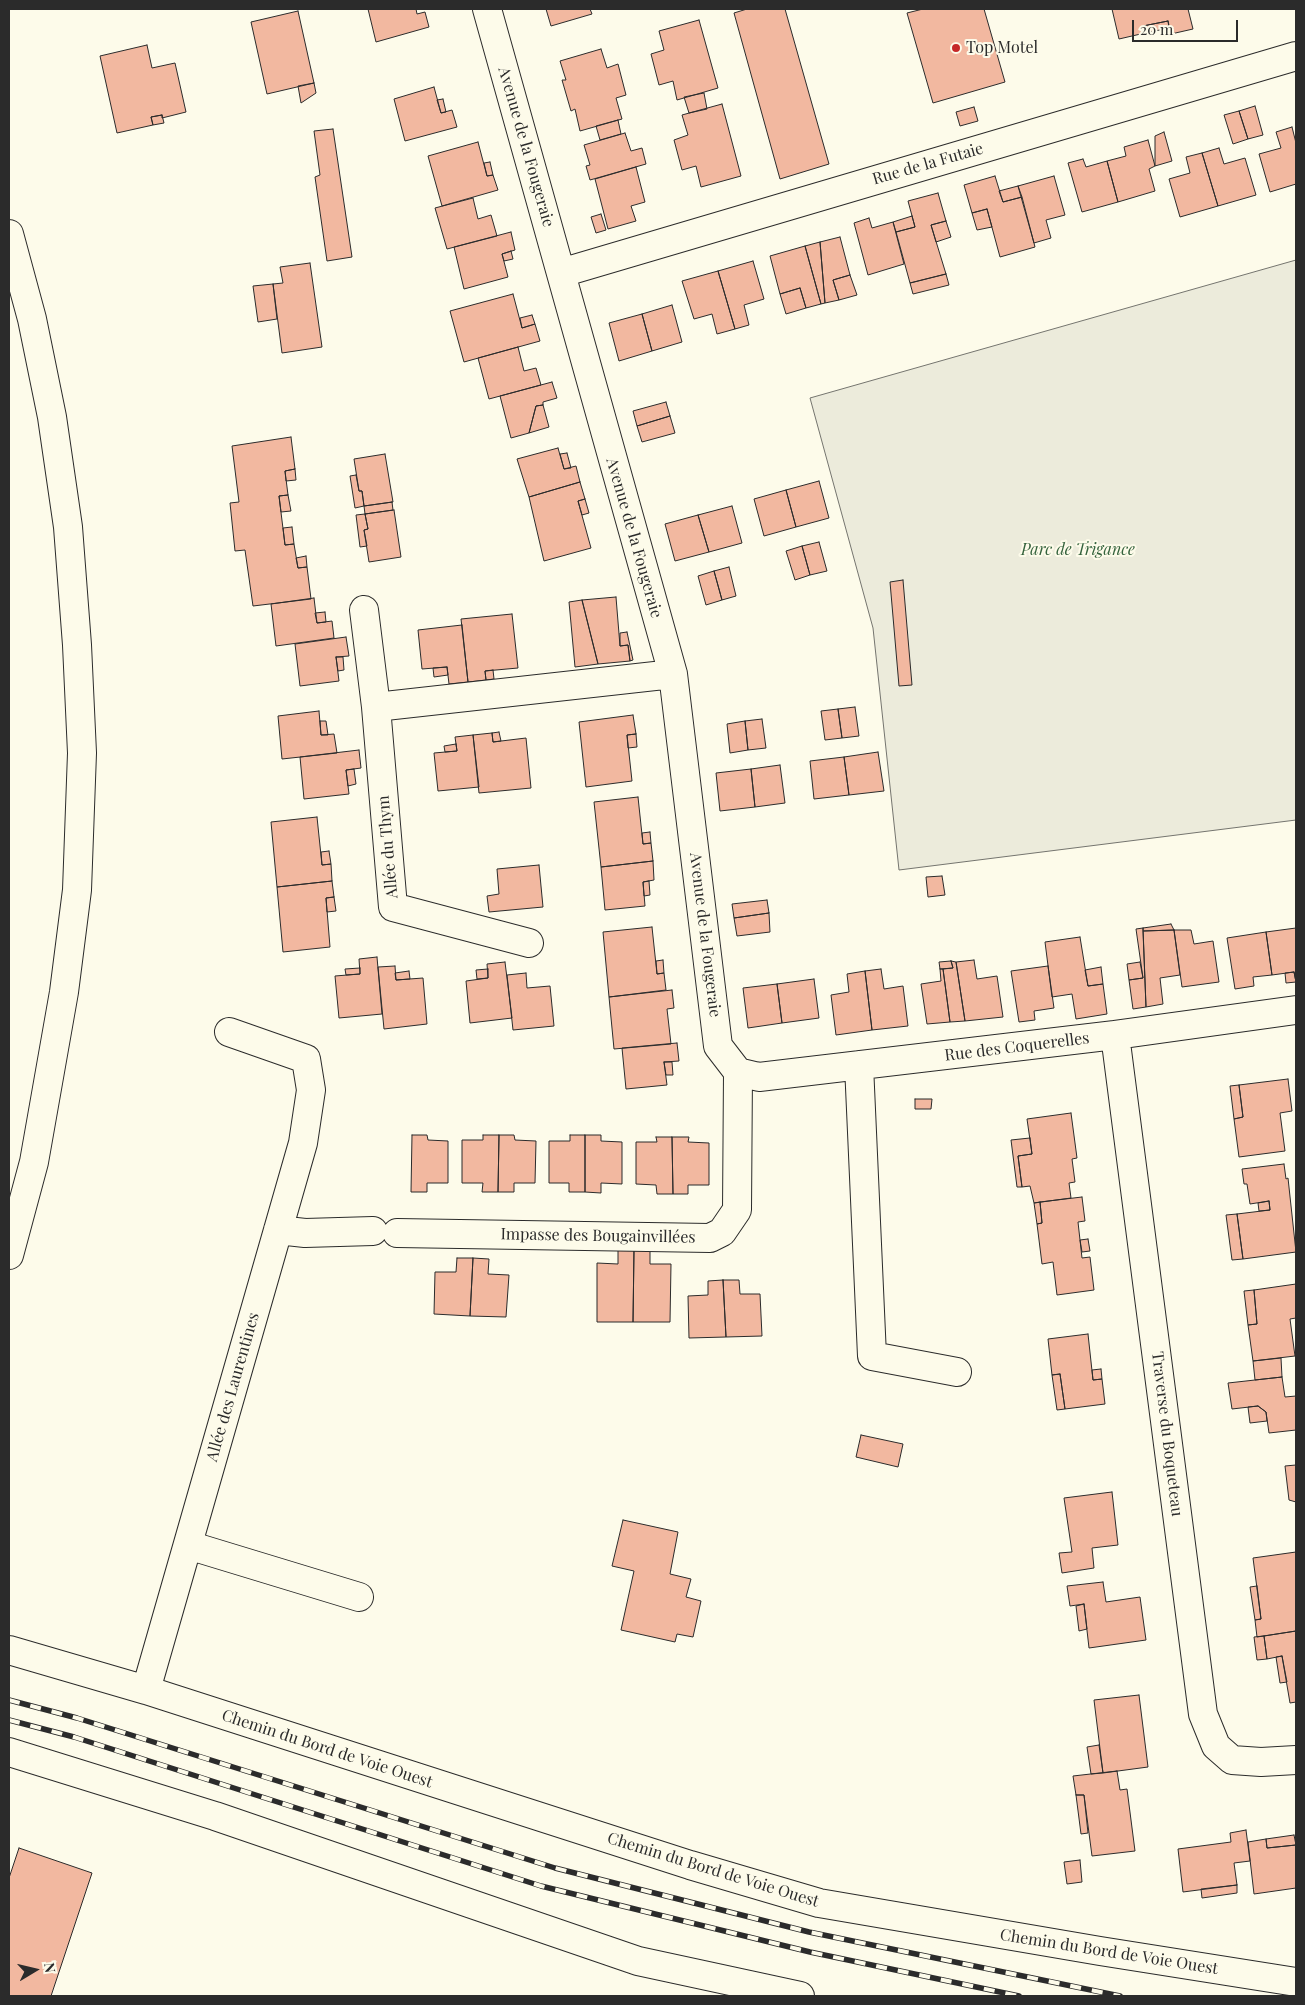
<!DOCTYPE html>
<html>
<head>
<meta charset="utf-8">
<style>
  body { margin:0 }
  #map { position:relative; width:1305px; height:2005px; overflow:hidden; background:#fdfbea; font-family:"Playfair Display",serif }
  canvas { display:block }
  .frame { position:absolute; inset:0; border:10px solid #2b2b2b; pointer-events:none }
  .north { position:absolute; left:10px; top:1945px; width:50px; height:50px; -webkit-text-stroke:4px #fdfbea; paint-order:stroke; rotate:81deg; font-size:14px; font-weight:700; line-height:20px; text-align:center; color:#2b2b2b }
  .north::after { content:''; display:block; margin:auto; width:18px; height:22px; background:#2b2b2b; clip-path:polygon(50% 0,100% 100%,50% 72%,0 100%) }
  .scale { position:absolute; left:1132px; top:20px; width:106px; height:22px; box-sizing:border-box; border:2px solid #2b2b2b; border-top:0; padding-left:6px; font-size:15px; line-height:18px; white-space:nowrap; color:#2b2b2b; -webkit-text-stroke:4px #fdfbea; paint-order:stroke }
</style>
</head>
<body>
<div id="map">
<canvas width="1305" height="2005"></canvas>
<div class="frame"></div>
<div class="north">N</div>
<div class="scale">20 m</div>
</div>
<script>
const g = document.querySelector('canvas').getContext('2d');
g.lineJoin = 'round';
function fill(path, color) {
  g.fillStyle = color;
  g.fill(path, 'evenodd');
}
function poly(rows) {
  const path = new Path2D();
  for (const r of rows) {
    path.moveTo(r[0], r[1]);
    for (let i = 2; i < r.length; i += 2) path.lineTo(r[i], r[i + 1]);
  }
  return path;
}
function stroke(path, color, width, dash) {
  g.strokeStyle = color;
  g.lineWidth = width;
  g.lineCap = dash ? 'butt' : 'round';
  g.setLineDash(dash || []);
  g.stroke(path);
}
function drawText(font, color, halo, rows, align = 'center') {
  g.font = font + ' "Playfair Display",serif';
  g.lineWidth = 4;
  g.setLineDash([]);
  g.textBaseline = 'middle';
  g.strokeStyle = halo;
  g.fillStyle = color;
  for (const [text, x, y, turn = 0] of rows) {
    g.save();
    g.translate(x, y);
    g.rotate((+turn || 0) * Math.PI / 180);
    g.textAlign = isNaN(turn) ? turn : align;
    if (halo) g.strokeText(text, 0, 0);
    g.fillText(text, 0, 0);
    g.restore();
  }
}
const green = poly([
  [1296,260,1296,820,899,870,873,628,810,398,1296,260]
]);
const building = poly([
  [368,9,416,9,417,14,425,12,429,27,376,42,368,9],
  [546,9,590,9,592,14,551,26,546,9],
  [747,9,785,9,829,164,780,179,734,13,747,9],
  [923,9,984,9,1005,82,933,103,907,13,923,9],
  [1112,9,1188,9,1193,29,1171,34,1168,21,1143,26,1145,33,1119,39,1112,9],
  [298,11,314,83,267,94,251,22,298,11],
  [699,20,718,88,677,100,673,81,659,85,651,54,664,50,659,31,699,20],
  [1168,21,1169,28,1145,33,1143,26,1168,21],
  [147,45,152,68,175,63,186,112,162,118,162,115,151,117,153,125,117,133,100,56,147,45],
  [601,49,607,68,618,64,626,95,616,98,622,119,580,131,575,109,571,111,562,80,566,80,560,61,601,49],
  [314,83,316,93,301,103,298,86,314,83],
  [434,87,441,113,452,110,457,127,405,141,394,99,434,87],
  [704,93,707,109,689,113,684,97,704,93],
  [443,99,446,112,441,113,437,100,443,99],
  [722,104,741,176,701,187,696,166,682,170,674,140,688,135,682,115,722,104],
  [1255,106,1263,135,1248,139,1239,111,1255,106],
  [974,107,978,121,960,126,956,112,974,107],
  [1239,111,1248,139,1233,144,1224,115,1239,111],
  [162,115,164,123,153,125,151,117,162,115],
  [618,120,621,134,600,140,596,126,618,120],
  [1292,127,1296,143,1296,184,1270,192,1259,154,1281,148,1276,132,1292,127],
  [333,129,352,257,327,261,315,177,320,175,314,131,333,129],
  [1164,132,1172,161,1155,166,1155,136,1164,132],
  [625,133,631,151,642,148,646,164,590,180,586,166,590,165,584,145,625,133],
  [1148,140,1155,166,1149,169,1155,191,1118,202,1107,161,1126,156,1124,147,1148,140],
  [478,142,487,176,493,175,498,190,442,206,428,156,478,142],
  [1219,148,1224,164,1245,158,1256,195,1218,206,1202,153,1219,148],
  [1202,153,1218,206,1180,217,1169,179,1190,173,1186,157,1202,153],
  [1083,159,1086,167,1107,161,1118,202,1082,212,1068,163,1083,159],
  [490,162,493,175,487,176,484,163,490,162],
  [636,167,645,202,631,206,636,221,608,229,595,179,636,167],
  [995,176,1003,202,1022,197,1035,247,1000,257,987,209,972,213,964,185,995,176],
  [1054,176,1065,215,1046,220,1051,238,1034,243,1018,186,1054,176],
  [1018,186,1022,197,1003,202,999,191,1018,186],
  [938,193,946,221,931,225,946,274,910,283,896,232,915,227,908,201,938,193],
  [473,198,478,219,491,215,497,236,447,249,435,208,473,198],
  [987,209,992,227,977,230,972,213,987,209],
  [601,214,606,230,596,233,591,217,601,214],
  [912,216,915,227,896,232,893,222,912,216],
  [869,218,872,228,893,222,904,264,868,275,854,223,869,218],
  [946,221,951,237,936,242,931,225,946,221],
  [511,232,515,250,502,254,508,277,464,289,454,247,511,232],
  [840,237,850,275,833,280,839,300,825,303,820,242,840,237],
  [820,242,825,303,821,304,805,246,820,242],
  [805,246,821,304,806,308,800,288,780,294,770,256,805,246],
  [511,251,513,259,504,261,502,254,511,251],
  [753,261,764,299,744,305,749,325,735,329,718,271,753,261],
  [310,263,322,347,282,353,273,284,283,283,280,267,310,263],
  [718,271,735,329,717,334,712,314,694,319,682,281,718,271],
  [946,274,949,285,913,294,910,283,946,274],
  [850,275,857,295,839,300,833,280,850,275],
  [273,284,277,319,258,322,253,286,273,284],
  [800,288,806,308,786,314,780,294,800,288],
  [513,294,522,328,535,324,540,341,464,362,450,311,513,294],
  [672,305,682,342,652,351,642,314,672,305],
  [642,314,652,351,619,361,609,323,642,314],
  [532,315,535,324,522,328,520,318,532,315],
  [518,347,524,371,536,368,541,385,489,399,478,358,518,347],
  [552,382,557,398,543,402,543,405,536,406,529,433,511,438,500,396,552,382],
  [666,402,670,416,637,426,633,411,666,402],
  [543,405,549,427,529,433,536,406,543,405],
  [670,416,675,433,642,442,637,426,670,416],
  [291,437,295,469,285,471,288,495,279,496,285,545,294,544,298,568,307,567,311,599,253,606,245,550,235,551,230,503,239,502,232,446,291,437],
  [558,448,564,469,576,466,580,482,529,497,517,459,558,448],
  [567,453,571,468,564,469,560,454,567,453],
  [385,454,393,502,364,506,362,491,359,491,354,459,385,454],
  [295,469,296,480,286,481,285,471,295,469],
  [356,475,359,491,362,491,364,506,355,508,350,476,356,475],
  [819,481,829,518,796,527,786,490,819,481],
  [580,482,585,499,578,501,591,548,544,561,529,497,580,482],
  [786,490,796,527,764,536,754,499,786,490],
  [288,495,291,511,281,512,279,496,288,495],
  [585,499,589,513,582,515,578,501,585,499],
  [392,502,393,510,365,514,364,506,392,502],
  [732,506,742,543,709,552,698,515,732,506],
  [394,510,401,557,369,562,364,530,368,529,365,514,394,510],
  [365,514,368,529,364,530,367,546,360,547,356,515,365,514],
  [698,515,709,552,675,561,665,524,698,515],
  [292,527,294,544,285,545,283,528,292,527],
  [819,542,827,571,810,575,802,546,819,542],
  [802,546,810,575,795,580,786,551,802,546],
  [306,556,307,567,298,568,296,558,306,556],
  [729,567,736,596,722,600,714,571,729,567],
  [714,571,722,600,706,605,698,576,714,571],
  [903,580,912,685,899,686,890,582,903,580],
  [616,597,620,646,628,645,630,661,598,664,582,600,616,597],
  [314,598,317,623,332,621,334,638,276,646,271,604,314,598],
  [582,600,598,664,575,667,569,602,582,600],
  [325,612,326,622,317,623,315,613,325,612],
  [512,614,518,668,485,671,486,680,468,682,461,619,512,614],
  [462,625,468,682,449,684,447,667,422,669,418,630,462,625],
  [627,632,633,660,630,661,628,645,620,646,620,633,627,632],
  [346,637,349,656,336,657,339,681,300,686,295,644,346,637],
  [336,657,343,657,344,670,338,671,336,657],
  [447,667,448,675,434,677,433,668,447,667],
  [493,670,494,679,486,680,485,671,493,670],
  [855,707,859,736,842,738,838,709,855,707],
  [838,709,842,738,825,740,821,711,838,709],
  [319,711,321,735,334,734,337,753,282,759,278,716,319,711],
  [633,715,636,734,627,735,632,781,586,787,579,722,633,715],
  [762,719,766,748,748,750,745,721,762,719],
  [320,721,326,721,328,735,321,735,320,721],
  [745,721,748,750,730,753,727,724,745,721],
  [499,732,501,741,493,742,492,733,499,732],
  [492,733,493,742,526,738,531,788,479,793,473,735,492,733],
  [636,734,637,747,628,748,627,735,636,734],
  [473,735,479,787,438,791,434,753,457,751,455,737,473,735],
  [456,744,457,751,445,752,444,746,456,744],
  [359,750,361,768,346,770,349,794,304,799,300,757,359,750],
  [878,752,884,791,849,795,844,757,878,752],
  [844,757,849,795,814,799,810,761,844,757],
  [780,765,785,803,755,807,751,769,780,765],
  [354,769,356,784,348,786,346,770,354,769],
  [751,769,755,807,720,811,716,773,751,769],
  [638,797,643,844,651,843,653,861,601,867,594,802,638,797],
  [317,817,322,865,331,864,332,881,277,887,271,822,317,817],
  [650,832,651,843,643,844,642,833,650,832],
  [329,851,331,864,322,865,321,852,329,851],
  [653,861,654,880,643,882,645,906,605,910,601,867,653,861],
  [539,865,543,907,489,912,487,896,499,894,497,869,539,865],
  [942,876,945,895,928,897,926,877,942,876],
  [332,881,334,897,326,898,330,947,283,952,277,887,332,881],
  [649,881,650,895,644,896,643,882,649,881],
  [334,897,336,911,327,912,326,898,334,897],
  [767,900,769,913,734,918,732,904,767,900],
  [769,913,770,932,737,936,734,918,769,913],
  [1171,924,1174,930,1143,931,1143,928,1171,924],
  [652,927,657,974,664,973,666,990,609,997,603,932,652,927],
  [1143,928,1146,1007,1133,1009,1129,980,1143,978,1136,929,1143,928],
  [1296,928,1296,982,1294,972,1272,975,1266,932,1296,928],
  [1174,930,1180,975,1160,978,1163,1004,1146,1007,1143,931,1174,930],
  [1174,930,1191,930,1194,944,1213,941,1219,982,1182,987,1174,930],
  [1266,932,1272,975,1253,977,1254,986,1235,989,1227,938,1266,932],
  [1080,937,1088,986,1103,984,1107,1014,1076,1019,1072,994,1052,997,1045,942,1080,937],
  [377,957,382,1014,339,1018,335,976,360,974,359,959,377,957],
  [663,960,664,973,657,974,656,961,663,960],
  [974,960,977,979,997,976,1003,1017,965,1021,956,962,974,960],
  [951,961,956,962,965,1021,950,1022,943,969,953,968,951,961],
  [951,961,953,968,940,969,939,962,951,961],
  [505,962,512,1018,470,1023,466,981,488,978,487,964,505,962],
  [1140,962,1143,978,1129,980,1127,964,1140,962],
  [395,966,396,980,423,978,427,1024,384,1029,378,967,395,966],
  [1048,966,1054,1008,1034,1011,1035,1020,1019,1022,1011,971,1048,966],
  [1101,967,1103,984,1088,986,1085,970,1101,967],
  [360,968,360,974,346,975,345,969,360,968],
  [488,969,488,978,477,979,476,970,488,969],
  [881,969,884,989,903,986,908,1026,872,1030,865,971,881,969],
  [940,969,943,969,950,1022,927,1024,921,984,941,981,940,969],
  [409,971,410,979,396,980,395,973,409,971],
  [865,971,872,1030,836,1035,831,995,849,992,847,974,865,971],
  [1294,972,1296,982,1286,983,1285,973,1294,972],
  [526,973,527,988,550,986,554,1026,513,1030,507,975,526,973],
  [814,979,819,1018,782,1023,777,984,814,979],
  [777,984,782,1023,748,1028,743,988,777,984],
  [672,990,674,1008,667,1009,671,1044,614,1049,609,997,672,990],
  [677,1043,679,1061,664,1062,667,1085,626,1089,622,1048,677,1043],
  [664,1062,672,1062,673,1075,666,1075,664,1062],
  [1288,1079,1292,1111,1280,1113,1285,1151,1239,1157,1234,1119,1243,1117,1239,1085,1288,1079],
  [1239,1085,1243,1117,1234,1119,1230,1086,1239,1085],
  [915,1099,932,1099,931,1109,915,1109,915,1099],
  [1071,1113,1077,1158,1072,1159,1075,1182,1069,1183,1071,1198,1034,1203,1030,1186,1022,1187,1018,1156,1032,1154,1027,1119,1071,1113],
  [412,1135,427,1135,428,1140,448,1141,448,1183,427,1183,427,1192,411,1192,412,1135],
  [483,1135,499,1135,498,1192,482,1192,483,1183,462,1183,462,1140,483,1140,483,1135],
  [499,1135,514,1135,515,1140,536,1141,535,1183,514,1183,514,1192,498,1192,499,1135],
  [570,1135,585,1135,585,1192,569,1192,569,1183,549,1183,549,1141,570,1141,570,1135],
  [585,1135,601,1135,601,1141,622,1142,622,1184,601,1183,601,1193,585,1192,585,1135],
  [656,1137,672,1137,673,1194,657,1194,656,1185,636,1184,636,1142,657,1142,656,1137],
  [672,1137,689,1137,688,1142,709,1143,709,1185,688,1185,688,1194,673,1194,672,1137],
  [1030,1138,1032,1154,1018,1156,1022,1187,1017,1187,1011,1140,1030,1138],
  [1284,1164,1286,1179,1288,1178,1296,1252,1243,1259,1237,1214,1270,1210,1269,1201,1250,1204,1247,1184,1244,1184,1242,1169,1284,1164],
  [1082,1197,1085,1221,1078,1222,1082,1258,1090,1257,1094,1290,1057,1295,1053,1262,1042,1264,1037,1224,1042,1223,1040,1202,1082,1197],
  [1269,1201,1270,1210,1259,1211,1258,1203,1269,1201],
  [1040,1202,1042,1223,1037,1224,1034,1203,1040,1202],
  [1237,1214,1243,1259,1232,1260,1226,1215,1237,1214],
  [1088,1239,1090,1251,1082,1252,1080,1240,1088,1239],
  [618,1249,634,1249,633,1322,597,1322,597,1263,618,1264,618,1249],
  [634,1249,650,1249,650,1264,671,1264,670,1322,633,1322,634,1249],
  [457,1258,473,1258,470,1316,434,1314,435,1272,456,1272,457,1258],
  [473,1258,489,1259,488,1274,509,1275,506,1317,470,1316,473,1258],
  [723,1280,739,1280,740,1294,760,1294,762,1336,726,1337,723,1280],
  [723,1280,726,1337,689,1338,688,1296,708,1295,708,1281,723,1280],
  [1296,1284,1296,1318,1290,1319,1295,1356,1253,1361,1248,1325,1257,1324,1254,1290,1296,1284],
  [1254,1290,1257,1324,1248,1325,1244,1291,1254,1290],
  [1088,1334,1093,1380,1102,1379,1105,1404,1065,1409,1060,1374,1052,1375,1048,1339,1088,1334],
  [1281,1358,1282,1377,1255,1380,1253,1361,1281,1358],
  [1101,1369,1102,1379,1093,1380,1092,1370,1101,1369],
  [1060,1374,1065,1409,1057,1410,1052,1375,1060,1374],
  [1282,1377,1285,1397,1296,1396,1296,1430,1269,1433,1266,1412,1258,1406,1232,1409,1228,1383,1282,1377],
  [1258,1406,1266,1412,1267,1421,1250,1423,1248,1407,1258,1406],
  [861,1435,903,1444,898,1467,856,1457,861,1435],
  [1296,1465,1296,1502,1289,1500,1285,1466,1296,1465],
  [1112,1492,1118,1545,1092,1548,1094,1568,1062,1573,1059,1553,1072,1552,1064,1498,1112,1492],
  [623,1520,678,1532,670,1574,691,1579,686,1597,701,1601,693,1637,677,1634,675,1642,621,1630,634,1571,612,1566,623,1520],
  [1296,1552,1296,1631,1257,1637,1255,1620,1261,1619,1253,1558,1296,1552],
  [1103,1582,1106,1602,1140,1597,1146,1640,1089,1648,1084,1604,1070,1606,1067,1586,1103,1582],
  [1257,1586,1261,1619,1255,1620,1250,1587,1257,1586],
  [1084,1604,1087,1629,1079,1631,1076,1606,1084,1604],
  [1296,1631,1296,1702,1290,1703,1282,1656,1267,1659,1264,1636,1296,1631],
  [1264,1636,1267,1659,1257,1660,1254,1637,1264,1636],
  [1282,1656,1287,1682,1280,1683,1276,1657,1282,1656],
  [1139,1695,1148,1767,1103,1773,1094,1700,1139,1695],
  [1099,1745,1103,1773,1091,1774,1087,1747,1099,1745],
  [1117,1771,1120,1790,1127,1789,1135,1851,1092,1856,1084,1795,1076,1795,1073,1776,1117,1771],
  [1076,1795,1084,1795,1088,1833,1081,1834,1076,1795],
  [1246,1830,1250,1861,1234,1863,1237,1885,1183,1892,1178,1849,1231,1842,1230,1833,1246,1830],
  [1294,1835,1296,1845,1267,1848,1266,1839,1294,1835],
  [1266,1839,1267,1848,1296,1845,1296,1888,1254,1894,1248,1842,1266,1839],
  [19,1848,92,1873,51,1996,9,1996,9,1878,19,1848],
  [1080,1860,1082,1882,1067,1884,1064,1862,1080,1860],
  [1237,1885,1237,1893,1202,1898,1201,1889,1237,1885]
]);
const minor = poly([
  [487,9,673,674,718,1046,738,1072],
  [561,273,1296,56],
  [364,610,376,707,393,907,529,943],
  [376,707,673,674],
  [1115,1035,1203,1714,1216,1746,1232,1760,1261,1762,1296,1760],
  [859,1065,872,1356,957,1372],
  [738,1072,759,1077,1115,1035,1296,1010],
  [278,1230,305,1233,373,1231],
  [397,1233,710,1238,722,1232,737,1210,738,1072],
  [188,1545,359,1597],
  [9,1650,146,1690,690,1865,819,1903,1100,1951,1296,1982],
  [146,1690,303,1143,311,1090,306,1059,229,1032],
  [9,1752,215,1816,638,1961,800,1996]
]);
const primary = poly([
  [9,234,32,319,52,417,68,527,77,645,82,753,77,890,64,992,34,1162,9,1255]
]);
const rail = poly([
  [9,1700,77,1718,555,1868,809,1932,1120,1996],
  [9,1720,74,1737,541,1886,810,1952,1019,1996]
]);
const markers = [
  [956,48,5,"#c62828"]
];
const poiNames = [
  ["Top Motel",966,48]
];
const streetNames = [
  ["Avenue de la Fougeraie",526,147,74],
  ["Rue de la Futaie",928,164,-16],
  ["Avenue de la Fougeraie",634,538,74],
  ["Allée du Thym",388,847,-95],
  ["Avenue de la Fougeraie",705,935,83],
  ["Rue des Coquerelles",1017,1047,-7],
  ["Impasse des Bougainvillées",598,1236,1],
  ["Allée des Laurentines",233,1387,-74],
  ["Traverse du Boqueteau",1167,1434,83],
  ["Chemin du Bord de Voie Ouest",327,1749,18],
  ["Chemin du Bord de Voie Ouest",713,1870,17],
  ["Chemin du Bord de Voie Ouest",1109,1952,9]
];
const parkNames = [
  ["Parc de Trigance",1078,550]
];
fill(green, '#ecebdb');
stroke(green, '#74746e', 1);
fill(building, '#f2b8a0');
stroke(building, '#2b2b2b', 1);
stroke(minor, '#2b2b2b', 30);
stroke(primary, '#2b2b2b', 30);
stroke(minor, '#fdfbea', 28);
stroke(primary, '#fdfbea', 28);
stroke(rail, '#2b2b2b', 5.5);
stroke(rail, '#fdfbea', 4, [11]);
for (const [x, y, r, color] of markers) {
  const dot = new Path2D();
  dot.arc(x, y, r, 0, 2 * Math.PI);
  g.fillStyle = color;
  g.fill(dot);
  stroke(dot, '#fdfbea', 2);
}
drawText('16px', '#2b2b2b', '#fdfbea', poiNames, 'left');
drawText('16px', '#2b2b2b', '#fdfbea', streetNames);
drawText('italic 16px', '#34623c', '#fdfbea', parkNames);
</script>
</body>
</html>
